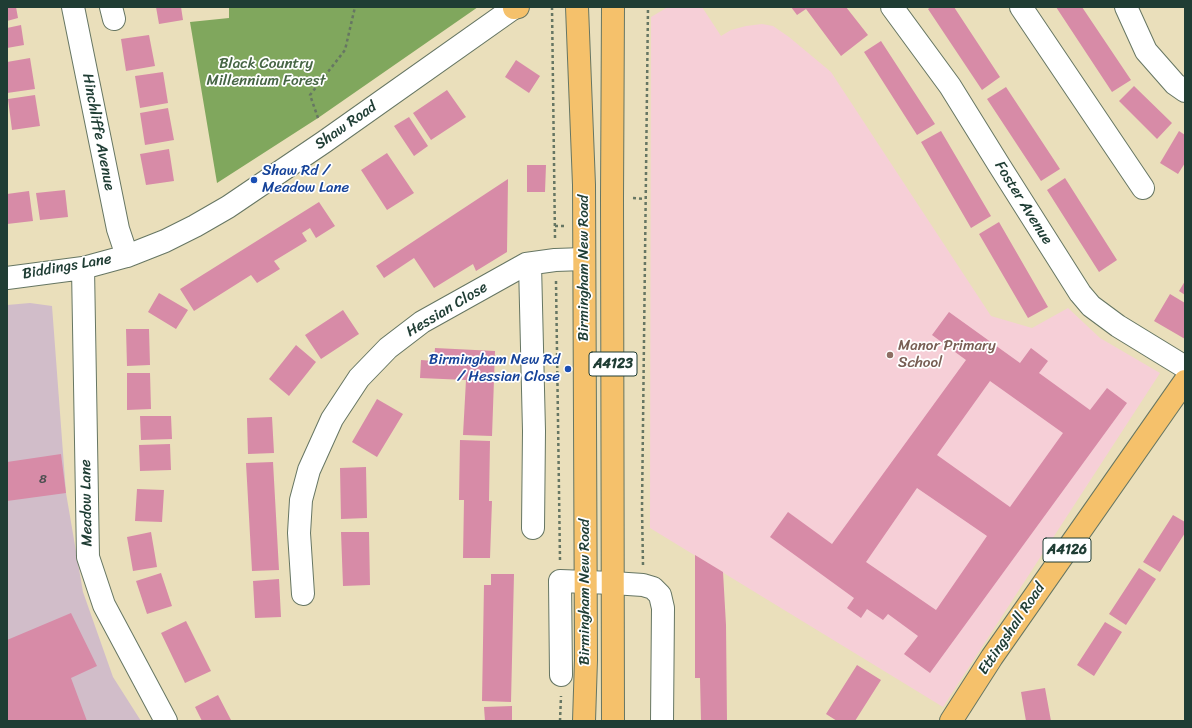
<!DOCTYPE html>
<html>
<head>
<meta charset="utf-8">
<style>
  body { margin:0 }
  #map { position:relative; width:1192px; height:728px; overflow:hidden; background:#eadfbb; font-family:Sriracha,sans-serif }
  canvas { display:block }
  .frame { position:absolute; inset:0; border:8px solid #1f3d34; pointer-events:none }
</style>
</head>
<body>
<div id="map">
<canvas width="1192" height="728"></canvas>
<div class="frame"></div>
</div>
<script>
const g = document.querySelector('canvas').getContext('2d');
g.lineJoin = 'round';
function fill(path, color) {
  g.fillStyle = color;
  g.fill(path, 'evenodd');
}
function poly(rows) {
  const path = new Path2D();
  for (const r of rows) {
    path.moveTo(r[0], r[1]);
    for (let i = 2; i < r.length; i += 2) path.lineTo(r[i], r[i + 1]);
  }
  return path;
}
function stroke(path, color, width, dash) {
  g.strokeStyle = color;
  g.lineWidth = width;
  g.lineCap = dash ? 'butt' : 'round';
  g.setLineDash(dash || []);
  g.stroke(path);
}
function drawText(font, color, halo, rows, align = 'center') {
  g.font = font + ' Sriracha,sans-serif';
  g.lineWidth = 3.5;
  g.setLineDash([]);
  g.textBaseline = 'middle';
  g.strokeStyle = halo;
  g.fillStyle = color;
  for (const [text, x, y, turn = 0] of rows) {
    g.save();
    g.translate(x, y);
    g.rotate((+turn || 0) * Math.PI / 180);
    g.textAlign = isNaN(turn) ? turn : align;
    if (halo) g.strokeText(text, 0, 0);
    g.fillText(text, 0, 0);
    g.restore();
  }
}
const built = poly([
  [668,7,702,7,721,36,731,30,746,26,762,24,773,26,789,37,831,72,991,316,1032,328,1068,308,1100,338,1160,373,943,707,650,528,651,17]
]);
const industrial = poly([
  [30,303,52,306,66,493,83,592,113,677,141,721,7,721,7,305]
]);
const forest = poly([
  [229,7,478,7,318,118,217,183,190,22,229,18]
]);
const building = poly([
  [7,7,16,7,18,18,7,21],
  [156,7,181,7,183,20,159,24],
  [791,7,846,7,868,35,841,56,806,9,797,15],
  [931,7,954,7,1000,77,982,90,928,9],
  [1056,7,1082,7,1131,80,1112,92],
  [21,25,24,45,7,48,7,28],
  [149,35,155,66,126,71,121,39],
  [881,41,935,124,917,135,864,52],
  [30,58,35,89,7,93,7,62],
  [516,60,540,76,529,93,505,77],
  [163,72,168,103,140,108,135,76],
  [1134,86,1172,123,1157,139,1119,101],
  [1006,87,1060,169,1041,181,987,99],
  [447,90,466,117,431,140,413,113],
  [35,95,40,126,12,130,8,99],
  [168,108,174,140,145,145,140,113],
  [409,117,428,146,414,156,394,126],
  [941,131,991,216,971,228,921,142],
  [1179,131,1185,135,1185,163,1178,174,1160,163],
  [169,149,174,181,146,185,140,154],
  [387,153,414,193,387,210,361,170],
  [527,165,546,165,545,192,527,192],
  [1065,178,1117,260,1099,272,1047,190],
  [508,179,507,252,476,271,473,264,434,288,414,258,384,278,376,266],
  [65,190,68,217,40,220,36,193],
  [29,191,33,221,7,224,7,194],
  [319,202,335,226,316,238,310,228,302,233,307,241,274,261,280,269,257,283,251,275,194,311,180,289],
  [999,222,1048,307,1028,318,979,234],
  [1185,281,1185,295,1179,291],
  [159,293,188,310,176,329,148,312],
  [1170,294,1185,303,1185,339,1154,321],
  [343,310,359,334,321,359,305,335],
  [949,312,1020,363,1031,348,1048,361,1039,373,1090,410,1107,388,1127,403,930,673,904,654,918,636,888,614,883,620,867,609,861,618,847,608,854,598,770,537,788,512,832,544,966,360,932,335],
  [990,381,1063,433,1010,507,937,455],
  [917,488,987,536,936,610,866,562],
  [126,329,149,329,150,365,127,366],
  [296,345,316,362,289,396,269,379],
  [435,348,495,351,492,436,463,435,466,380,420,378,421,360,434,361],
  [127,373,150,373,151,409,127,410],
  [377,399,403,414,377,457,352,442],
  [140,416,171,416,172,439,141,440],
  [272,417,274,453,248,454,247,418],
  [460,440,490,441,489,501,492,501,490,558,463,558,464,500,459,500],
  [170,444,171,470,140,471,139,445],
  [61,454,66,493,7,501,7,462],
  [273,462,279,570,252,571,246,463],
  [366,467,367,518,341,519,340,468],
  [137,489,164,490,162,522,135,521],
  [1173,515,1185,522,1185,533,1160,572,1143,562],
  [151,532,157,567,133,571,127,537],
  [341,532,369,532,370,585,343,586],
  [695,555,723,572,726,625,727,721,701,721,700,678,695,678],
  [1139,568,1156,579,1126,625,1109,614],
  [161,573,172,606,147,614,136,581],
  [491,574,514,574,511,702,482,701,484,585,491,585],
  [279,579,281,617,255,618,253,581],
  [71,613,97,666,71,678,87,721,7,721,7,640],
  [186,621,211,671,185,683,161,633],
  [1105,622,1122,632,1094,676,1077,665],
  [857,665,881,680,855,721,837,721,826,714],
  [1045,688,1051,721,1026,721,1021,692],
  [218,695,231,720,202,721,195,707],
  [512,706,512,721,485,721,484,707]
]);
const path = poly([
  [552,7,555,238],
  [318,118,310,95,345,50,355,7],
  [633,198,645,199],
  [555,226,564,226],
  [556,281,560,560],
  [643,565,642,508,648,7],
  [560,721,561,696]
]);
const minor = poly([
  [73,7,118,229,127,256],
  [111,7,114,19],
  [892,7,950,86,999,165,1080,293,1091,306,1118,326,1185,367],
  [1021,7,1143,188],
  [1126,7,1146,51,1175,84,1185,91],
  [530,264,534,431,533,528],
  [83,268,88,557,104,605,166,721],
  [7,278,83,268,127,256,165,241,195,226,228,207,324,142,515,7],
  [303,594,299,533,301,500,309,470,332,419,359,378,388,348,422,322,526,264,555,260,584,259],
  [561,675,560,581,613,583,643,585,653,588,660,595,663,608,662,721]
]);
const major = poly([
  [951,721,992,657,1185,381]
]);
const highway = poly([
  [577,7,584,185,586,660,584,721],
  [514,8,518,7],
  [613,721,612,198,613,7]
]);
const markers = [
  [254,180,4,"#1a4fb4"],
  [890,355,4,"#8d6e63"],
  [568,369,4,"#1a4fb4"]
];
const numberNames = [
  ["8",43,480]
];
const shields = [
  [613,364,48],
  [1067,550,48]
];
const shieldNames = [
  ["A4123",613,364],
  ["A4126",1067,550]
];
const parkNames = [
  ["Black Country",266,64],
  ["Millennium Forest",266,81]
];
const streetNames = [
  ["Shaw Road",346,126,-35],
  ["Hinchliffe Avenue",98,132,79],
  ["Foster Avenue",1023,203,58],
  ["Biddings Lane",67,267,-10],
  ["Birmingham New Road",584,268,-90],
  ["Hessian Close",447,310,-31],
  ["Meadow Lane",87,503,-91],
  ["Birmingham New Road",585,592,-90],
  ["Ettingshall Road",1012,629,-56]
];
const transitNames = [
  ["Shaw Rd /",262,171],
  ["Meadow Lane",262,188],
  ["Birmingham New Rd",560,360,"right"],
  ["/ Hessian Close",560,377,"right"]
];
const educationNames = [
  ["Manor Primary",898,346],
  ["School",898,363]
];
fill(built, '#f6cfd7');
fill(industrial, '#d1bdc9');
fill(forest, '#80a75d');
fill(building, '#d78ba7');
stroke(minor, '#667663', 24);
stroke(major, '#667663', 24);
stroke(highway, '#667663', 24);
stroke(path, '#667663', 2.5, [3, 3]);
stroke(minor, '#fff', 22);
stroke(major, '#f5c16b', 22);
stroke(highway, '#f5c16b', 22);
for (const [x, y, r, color] of markers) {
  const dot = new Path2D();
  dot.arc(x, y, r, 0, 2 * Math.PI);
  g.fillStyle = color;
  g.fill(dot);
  stroke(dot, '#fff', 1.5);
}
drawText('13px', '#4d5051', null, numberNames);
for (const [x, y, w] of shields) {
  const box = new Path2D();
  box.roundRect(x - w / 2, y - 12, w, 24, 3);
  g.fillStyle = '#fff';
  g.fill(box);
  stroke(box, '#1f3d34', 1);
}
drawText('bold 14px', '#1f3d34', null, shieldNames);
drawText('15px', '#466544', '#fff', parkNames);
drawText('15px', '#1f3d34', '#fff', streetNames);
drawText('15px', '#164399', '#fff', transitNames, 'left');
drawText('15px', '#785e54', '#fff', educationNames, 'left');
</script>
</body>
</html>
